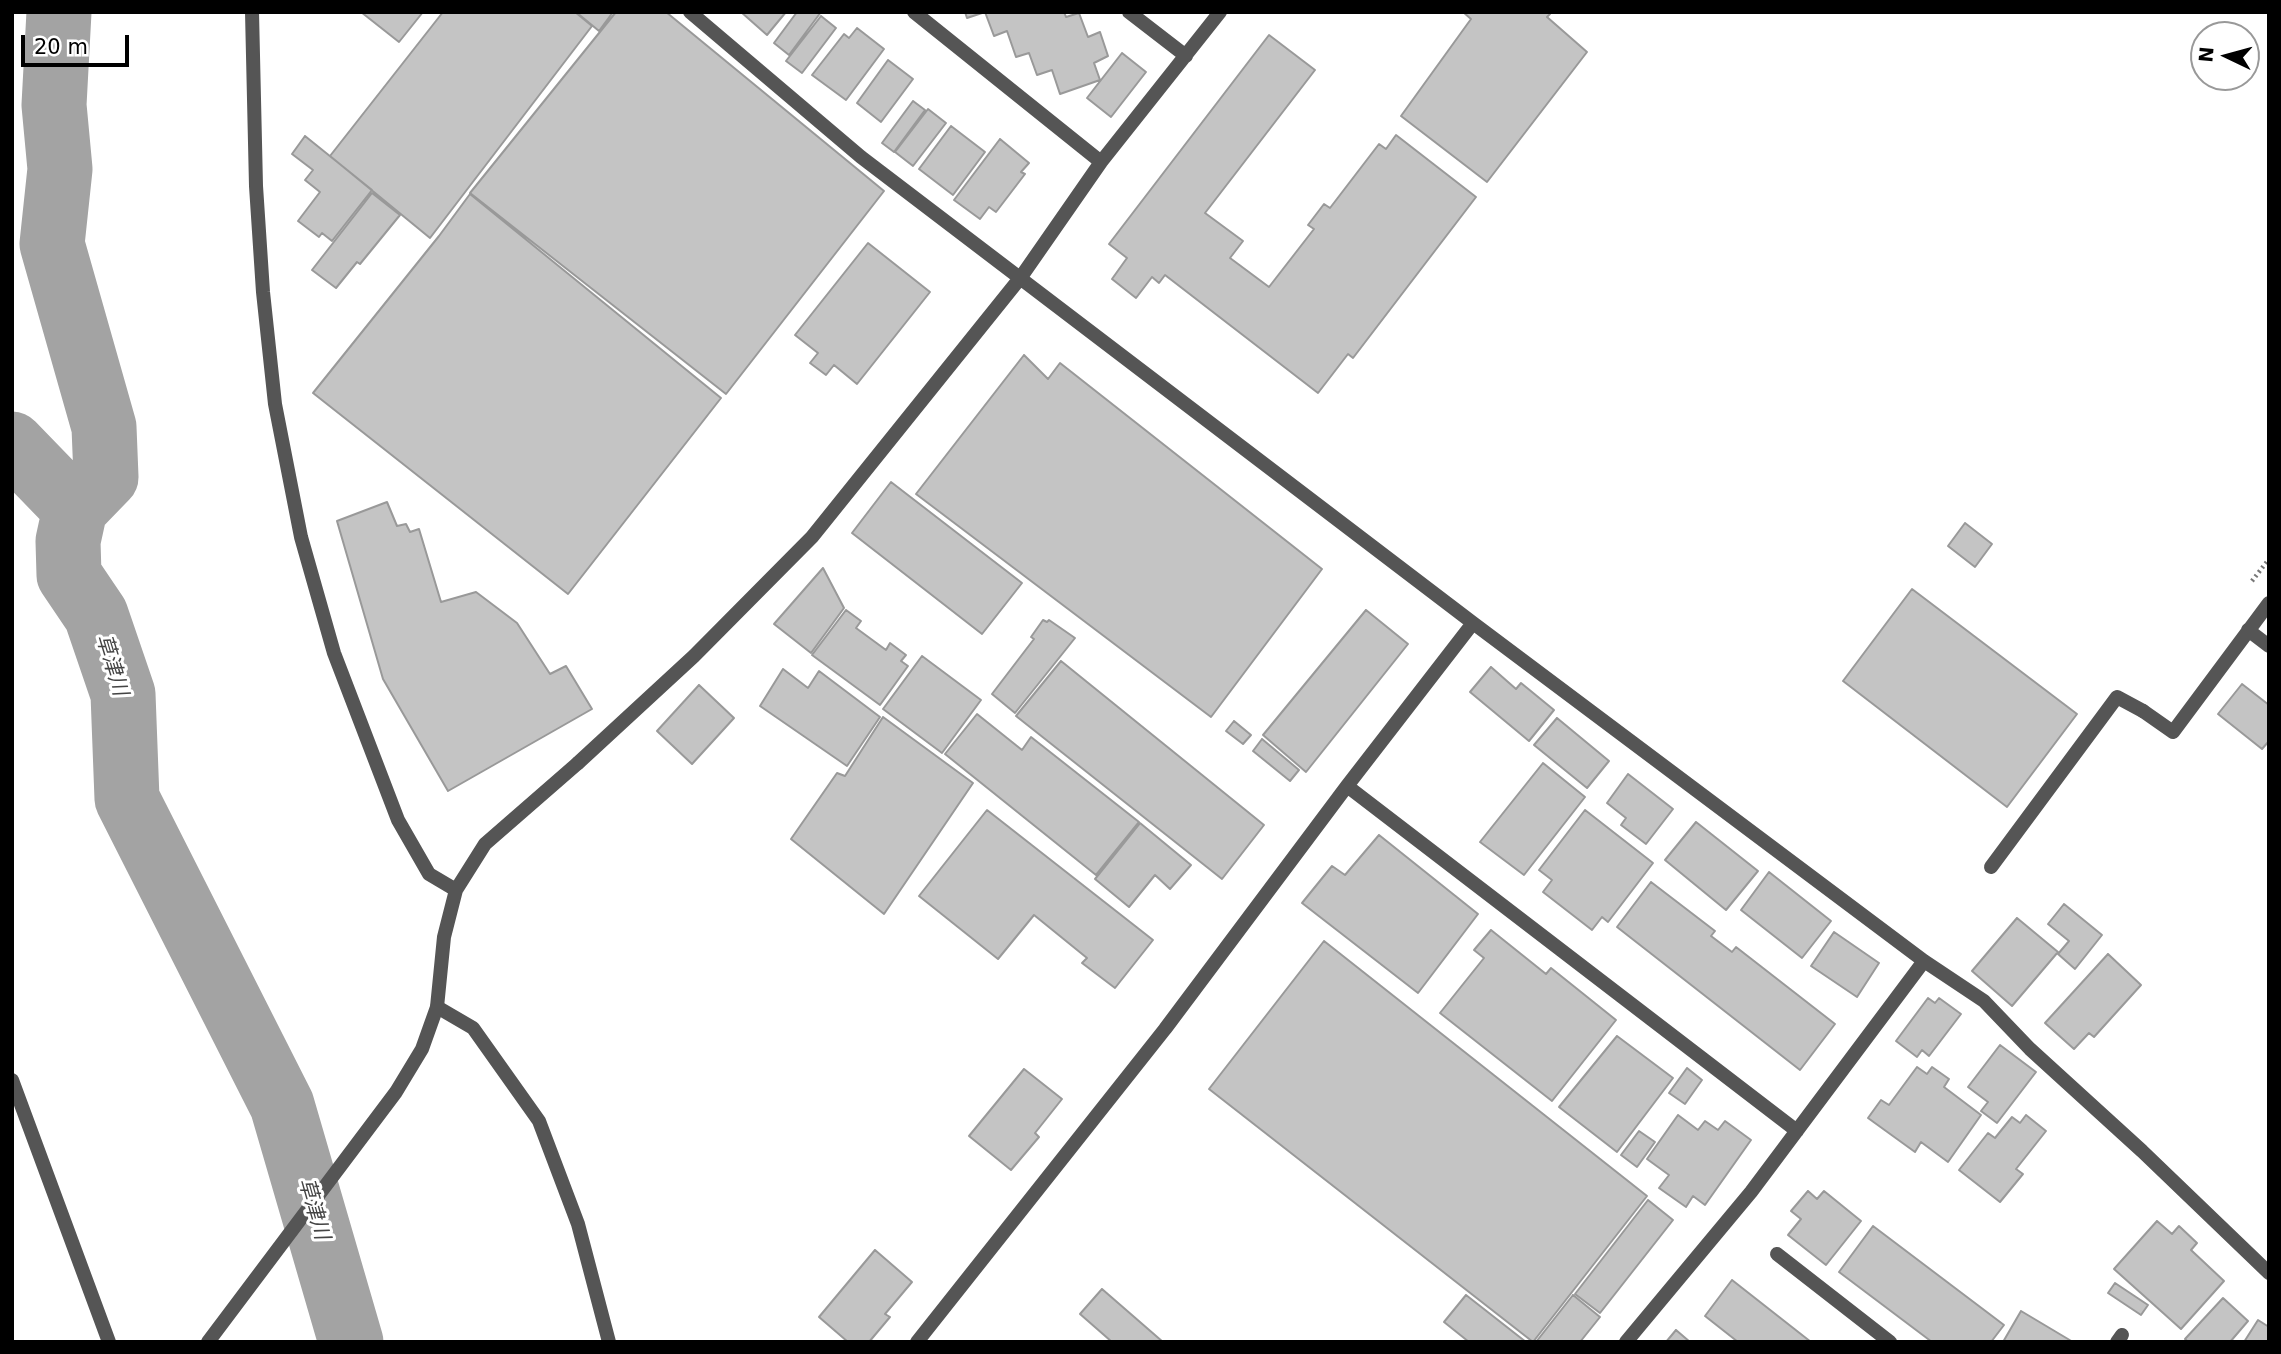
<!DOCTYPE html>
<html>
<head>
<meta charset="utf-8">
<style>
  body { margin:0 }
  #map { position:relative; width:2281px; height:1354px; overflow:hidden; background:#fff; font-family:"DejaVu Sans",sans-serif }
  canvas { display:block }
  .frame { position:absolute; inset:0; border:14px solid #000; pointer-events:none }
  .north { position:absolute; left:2190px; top:21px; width:70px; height:70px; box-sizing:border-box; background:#fff; border:2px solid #999; border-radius:50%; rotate:275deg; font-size:19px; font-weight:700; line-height:28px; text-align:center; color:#000 }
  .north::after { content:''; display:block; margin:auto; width:24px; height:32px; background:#000; clip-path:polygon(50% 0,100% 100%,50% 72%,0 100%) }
  .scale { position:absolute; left:21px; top:35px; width:108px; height:32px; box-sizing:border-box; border:4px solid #000; border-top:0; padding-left:9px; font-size:21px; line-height:24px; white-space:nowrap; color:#000; -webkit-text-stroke:5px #fff; paint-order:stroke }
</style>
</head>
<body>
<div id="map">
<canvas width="2281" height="1354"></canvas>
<div class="frame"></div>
<div class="north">N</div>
<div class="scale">20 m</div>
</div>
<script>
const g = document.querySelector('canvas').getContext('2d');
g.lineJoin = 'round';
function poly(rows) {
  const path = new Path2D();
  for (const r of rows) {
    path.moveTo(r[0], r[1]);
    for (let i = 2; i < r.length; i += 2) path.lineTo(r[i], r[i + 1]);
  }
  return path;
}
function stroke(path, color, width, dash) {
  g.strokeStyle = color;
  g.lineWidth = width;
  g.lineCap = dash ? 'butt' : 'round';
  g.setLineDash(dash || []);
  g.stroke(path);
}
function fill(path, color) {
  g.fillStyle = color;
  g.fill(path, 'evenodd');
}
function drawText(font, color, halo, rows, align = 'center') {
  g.font = font + ' "DejaVu Sans","Noto Sans JP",sans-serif';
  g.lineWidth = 6;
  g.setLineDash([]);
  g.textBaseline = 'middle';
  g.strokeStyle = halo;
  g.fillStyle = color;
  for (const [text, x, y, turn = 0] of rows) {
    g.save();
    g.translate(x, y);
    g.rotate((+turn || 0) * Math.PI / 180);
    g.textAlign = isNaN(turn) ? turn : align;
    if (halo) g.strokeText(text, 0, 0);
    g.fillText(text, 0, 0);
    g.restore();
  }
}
const river = poly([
  [59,12,54,105,60,169,52,244,104,427,106,477,75,509,68,541,69,575,96,615,123,694,127,799,282,1105,351,1342],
  [12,444,75,509]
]);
const building = poly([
  [361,12,423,12,399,42,361,12],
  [443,12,575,12,592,26,430,238,330,156,443,12],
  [576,12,613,12,599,31,576,12],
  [616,12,666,12,884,191,726,394,470,193,616,12],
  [741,12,786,12,767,35,741,12],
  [797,12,821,12,789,55,774,43,797,12],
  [965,12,1064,12,1066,17,1079,13,1088,37,1100,32,1108,56,1094,63,1100,80,1060,94,1052,70,1037,75,1029,53,1016,57,1007,31,994,36,985,12,967,18,965,12],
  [1463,12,1547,12,1550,14,1547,17,1587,52,1487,182,1401,116,1471,19,1463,12],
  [821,16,836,28,802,73,786,61,821,16],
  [857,28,884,49,846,100,812,75,844,34,849,38,857,28],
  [1269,35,1315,70,1205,213,1243,241,1230,258,1269,287,1314,229,1308,225,1324,204,1330,208,1379,144,1386,149,1396,135,1476,197,1353,358,1348,354,1318,393,1165,275,1159,283,1152,277,1136,298,1112,279,1127,258,1109,244,1269,35],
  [1122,53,1146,72,1111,117,1087,98,1122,53],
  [888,60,913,79,881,122,857,103,888,60],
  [913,101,925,110,894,152,882,143,913,101],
  [928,109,946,123,913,166,895,152,928,109],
  [951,126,985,152,953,195,919,169,951,126],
  [305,136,372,190,332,241,322,233,319,237,298,221,320,192,305,180,313,170,292,154,305,136],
  [1000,139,1029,163,1021,172,1025,174,996,212,989,207,980,219,954,200,1000,139],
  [372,193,400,215,360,264,357,262,336,288,312,270,372,193],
  [470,194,721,398,568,594,313,393,439,236,470,194],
  [868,243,930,292,857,384,834,365,826,375,810,363,818,353,795,335,868,243],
  [1024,355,1048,379,1060,363,1322,569,1211,717,916,494,1024,355],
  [891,482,1022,583,982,634,852,533,891,482],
  [387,502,397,526,406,524,410,532,419,529,441,602,476,592,517,623,550,674,566,666,592,709,448,791,383,679,337,521,387,502],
  [1965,523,1992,544,1975,567,1948,546,1965,523],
  [823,568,844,608,811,653,774,624,823,568],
  [1912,589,2077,714,2007,807,1843,681,1912,589],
  [846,610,861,621,856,628,886,650,890,643,906,655,901,661,908,666,880,705,812,655,846,610],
  [1366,610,1408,644,1306,772,1263,735,1366,610],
  [1043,620,1047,622,1049,620,1075,638,1015,713,992,694,1034,639,1031,637,1043,620],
  [922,656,981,700,942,753,883,709,922,656],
  [1061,661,1264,825,1222,879,1016,716,1061,661],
  [1491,667,1516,689,1521,683,1554,710,1529,741,1470,692,1491,667],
  [783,669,808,688,819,671,880,717,847,766,760,706,783,669],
  [2242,684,2269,705,2269,741,2262,749,2218,714,2242,684],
  [699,685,734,718,692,764,657,731,699,685],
  [977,714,1022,750,1031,737,1139,822,1096,875,945,754,977,714],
  [883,717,973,783,884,914,791,839,837,773,845,776,883,717],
  [1557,718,1609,761,1587,788,1534,745,1557,718],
  [1234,721,1251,735,1243,744,1226,731,1234,721],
  [1262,739,1299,770,1290,781,1253,751,1262,739],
  [1543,763,1585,797,1524,875,1480,842,1543,763],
  [1628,774,1673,809,1646,844,1621,825,1626,818,1607,803,1628,774],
  [987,810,1153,940,1115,988,1082,963,1087,958,1034,915,998,959,919,896,987,810],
  [1585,810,1653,863,1608,922,1602,917,1592,930,1543,892,1552,880,1539,870,1585,810],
  [1696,822,1758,871,1726,910,1665,860,1696,822],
  [1140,823,1191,865,1170,889,1155,875,1129,907,1095,879,1140,823],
  [1379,835,1478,914,1418,993,1302,903,1332,866,1345,875,1379,835],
  [1769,872,1831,921,1802,958,1741,910,1769,872],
  [1651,882,1715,931,1711,936,1732,952,1736,947,1835,1024,1800,1070,1617,927,1651,882],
  [2064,904,2102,935,2075,969,2058,954,2069,941,2048,924,2064,904],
  [2017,918,2058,952,2012,1006,1972,971,2017,918],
  [1491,930,1546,974,1551,968,1616,1020,1552,1101,1440,1013,1484,958,1474,950,1491,930],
  [1834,932,1879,963,1857,997,1811,966,1834,932],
  [1324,941,1647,1196,1533,1342,1209,1089,1324,941],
  [2108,954,2141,985,2094,1037,2089,1033,2074,1049,2045,1023,2108,954],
  [1928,998,1935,1003,1939,998,1961,1014,1929,1056,1922,1050,1917,1057,1896,1041,1928,998],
  [1617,1036,1673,1078,1617,1152,1559,1107,1617,1036],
  [2000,1045,2036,1072,1997,1123,1981,1111,1988,1102,1968,1087,2000,1045],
  [1917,1067,1927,1074,1932,1067,1949,1079,1944,1087,1981,1115,1948,1162,1921,1142,1915,1152,1868,1118,1881,1100,1889,1105,1917,1067],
  [1687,1068,1702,1080,1685,1104,1669,1093,1687,1068],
  [1024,1069,1062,1099,1035,1133,1039,1137,1011,1170,969,1136,1024,1069],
  [1678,1115,1698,1130,1705,1121,1718,1130,1725,1121,1751,1140,1705,1205,1693,1196,1686,1207,1659,1188,1669,1175,1647,1159,1678,1115],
  [2026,1115,2046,1131,2016,1169,2023,1174,2000,1202,1959,1170,1988,1133,1995,1138,2012,1117,2020,1123,2026,1115],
  [1639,1131,1655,1142,1637,1167,1621,1155,1639,1131],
  [1808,1191,1817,1199,1824,1191,1861,1221,1826,1265,1788,1235,1801,1219,1791,1211,1808,1191],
  [1648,1200,1673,1220,1600,1313,1575,1294,1648,1200],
  [2157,1221,2172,1234,2179,1226,2197,1243,2191,1250,2224,1281,2181,1329,2114,1269,2157,1221],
  [1873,1226,2004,1325,1991,1342,1932,1342,1839,1272,1873,1226],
  [875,1250,912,1282,885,1314,890,1317,869,1342,848,1342,819,1317,875,1250],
  [1732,1280,1811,1342,1738,1342,1705,1316,1732,1280],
  [2115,1283,2148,1305,2141,1315,2108,1293,2115,1283],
  [1102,1289,1163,1342,1112,1342,1080,1314,1102,1289],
  [1466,1295,1526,1342,1469,1342,1444,1322,1466,1295],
  [1573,1295,1600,1317,1580,1342,1536,1342,1573,1295],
  [2223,1298,2248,1321,2230,1342,2188,1342,2185,1339,2223,1298],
  [2021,1311,2073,1342,2003,1342,2021,1311],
  [2258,1320,2269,1327,2269,1342,2244,1342,2258,1320],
  [1676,1330,1690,1342,1666,1342,1676,1330]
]);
const path = poly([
  [2252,581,2269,559]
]);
const service = poly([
  [1991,867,2117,697,2143,711],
  [1777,1254,1890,1342],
  [2117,1342,2122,1335]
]);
const minor = poly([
  [690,12,861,157,1473,623,1924,961,1984,1001,2030,1049,2142,1151,2269,1273],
  [914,12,1101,162],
  [1129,12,1186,56],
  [2248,630,2269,646],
  [2143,711,2173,732,2269,603],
  [578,763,694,656,812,537,1021,277,1101,162,1220,12],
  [1347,786,1797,1131],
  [437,1007,473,1028,539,1121,578,1224,609,1342],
  [917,1342,1165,1029,1347,786,1473,623],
  [1626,1342,1751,1192,1924,961]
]);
const tertiary = poly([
  [456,890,485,844,578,763],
  [12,1080,109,1342],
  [208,1342,396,1092,422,1049,437,1007,444,937,456,890,429,874,398,820,334,653,301,537,275,404,263,292,256,186,252,12]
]);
const waterNames = [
  ["草津川",111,665,73],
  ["草津川",313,1209,74]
];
stroke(river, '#a3a3a3', 65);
fill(building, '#c4c4c4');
stroke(building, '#999', 2);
stroke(path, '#777', 4.5, [2, 3.5]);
stroke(service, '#555', 14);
stroke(minor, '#555', 14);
stroke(tertiary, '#555', 14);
drawText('italic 21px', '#444', '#fff', waterNames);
</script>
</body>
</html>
